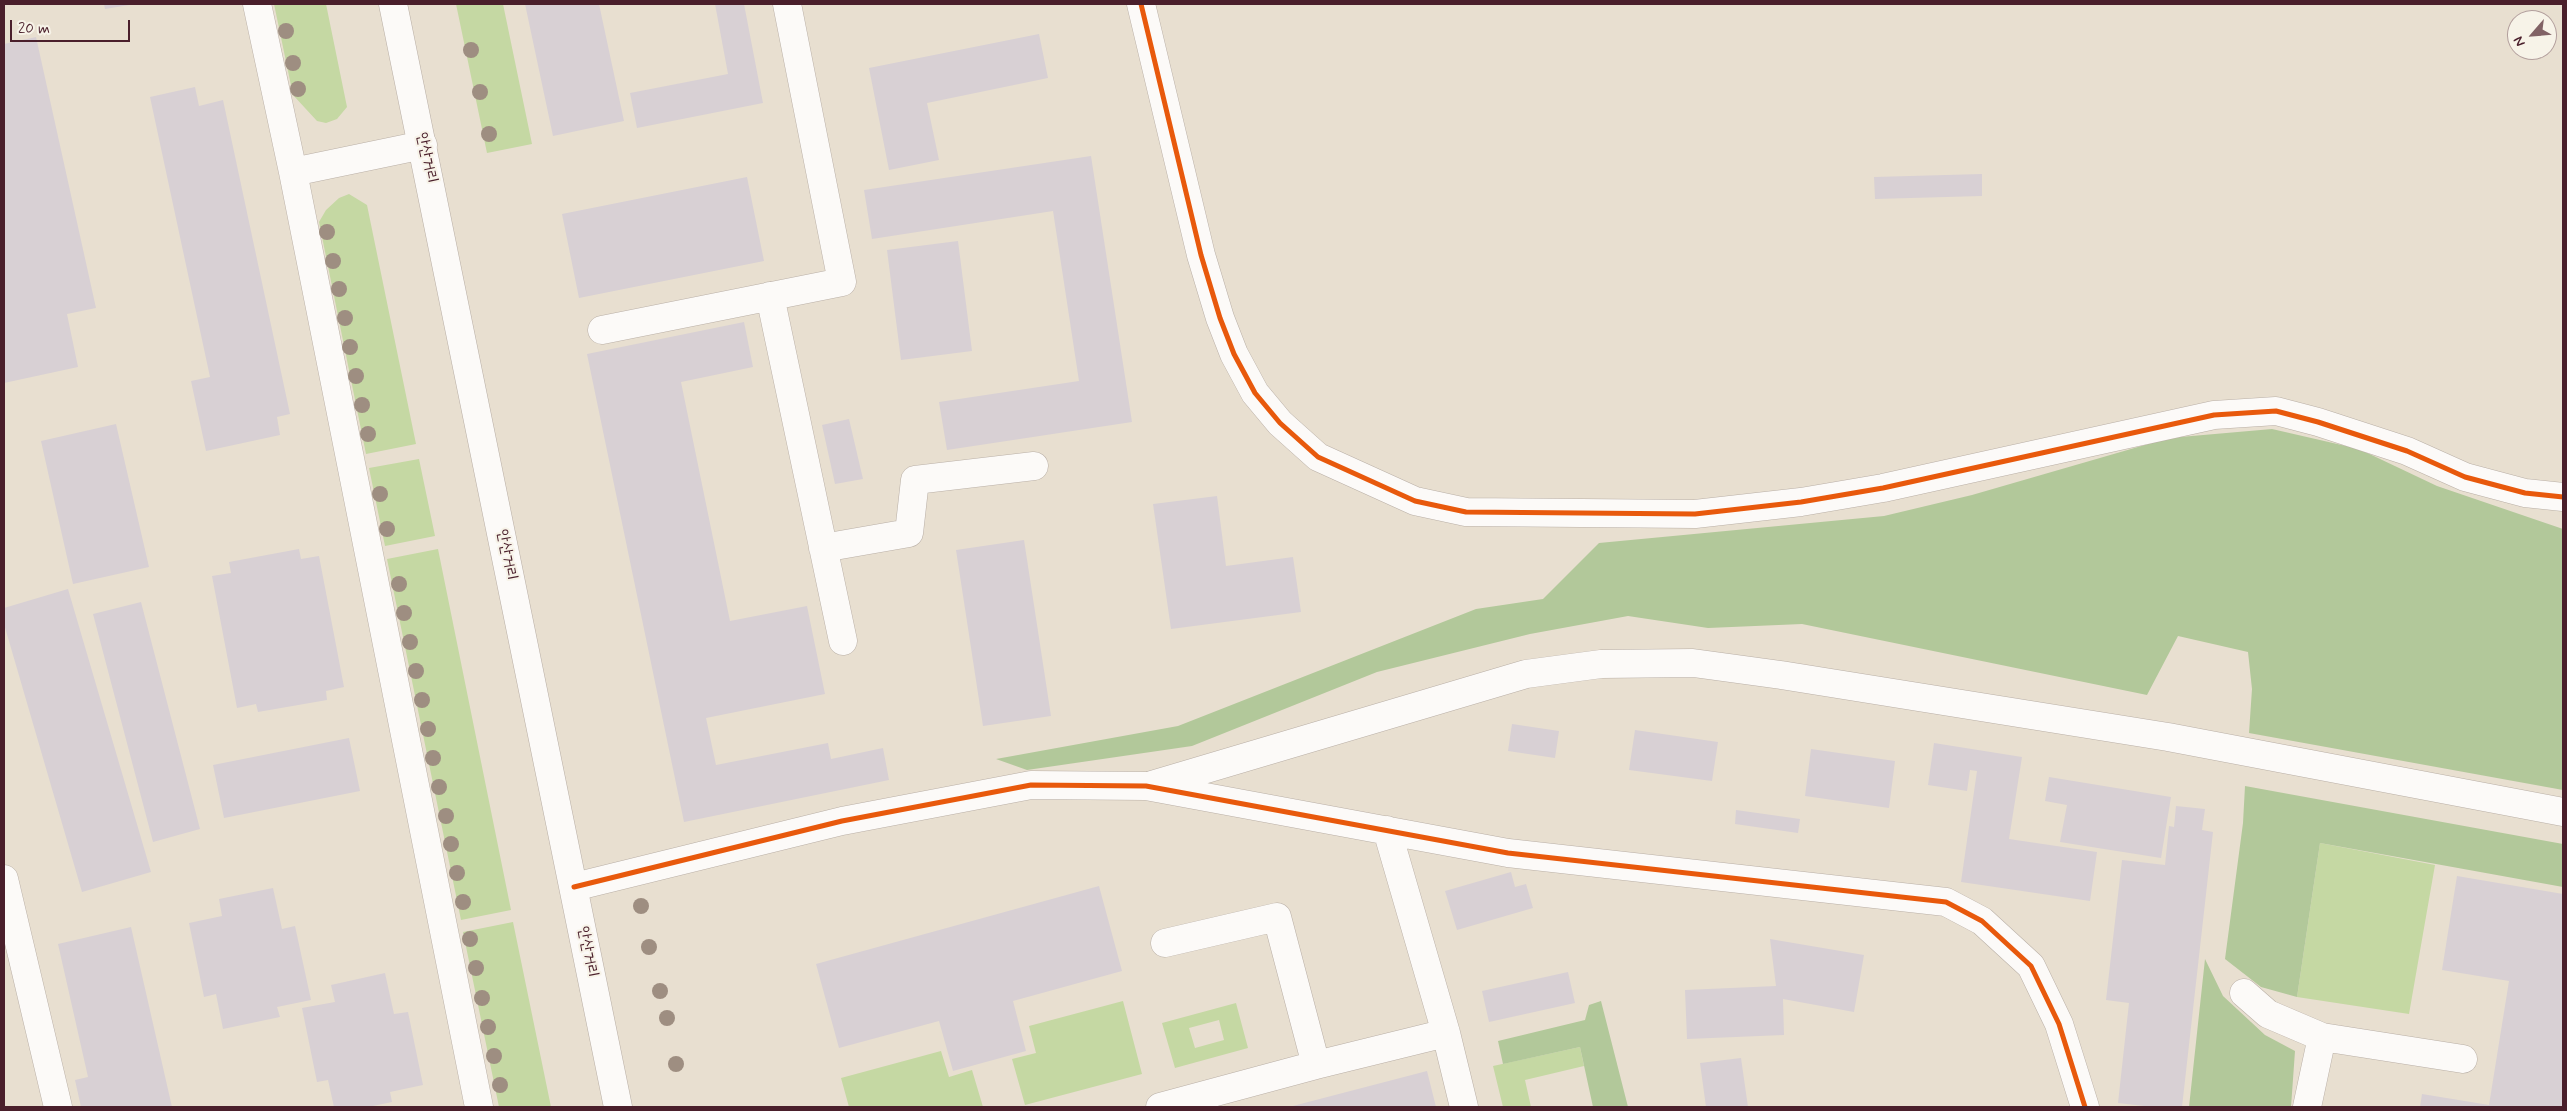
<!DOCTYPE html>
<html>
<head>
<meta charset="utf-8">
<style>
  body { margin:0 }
  #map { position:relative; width:2567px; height:1111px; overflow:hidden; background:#e8dfd0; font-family:Mynerve,sans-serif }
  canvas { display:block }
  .frame { position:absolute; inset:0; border:5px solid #4a1f2b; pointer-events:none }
  .north { position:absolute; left:2507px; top:10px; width:50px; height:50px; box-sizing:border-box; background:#f7f3e8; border:1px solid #b29e9c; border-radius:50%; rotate:243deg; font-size:14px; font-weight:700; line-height:20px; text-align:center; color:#4a1f2b }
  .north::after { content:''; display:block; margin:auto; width:18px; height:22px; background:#816265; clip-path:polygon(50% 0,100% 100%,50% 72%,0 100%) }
  .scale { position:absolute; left:10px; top:20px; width:120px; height:22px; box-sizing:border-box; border:2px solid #4a1f2b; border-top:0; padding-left:6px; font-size:15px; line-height:18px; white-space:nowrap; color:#4a1f2b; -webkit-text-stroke:4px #f7f3e8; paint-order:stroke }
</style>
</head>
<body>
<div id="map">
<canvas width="2567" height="1111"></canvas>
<div class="frame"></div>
<div class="north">N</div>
<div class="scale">20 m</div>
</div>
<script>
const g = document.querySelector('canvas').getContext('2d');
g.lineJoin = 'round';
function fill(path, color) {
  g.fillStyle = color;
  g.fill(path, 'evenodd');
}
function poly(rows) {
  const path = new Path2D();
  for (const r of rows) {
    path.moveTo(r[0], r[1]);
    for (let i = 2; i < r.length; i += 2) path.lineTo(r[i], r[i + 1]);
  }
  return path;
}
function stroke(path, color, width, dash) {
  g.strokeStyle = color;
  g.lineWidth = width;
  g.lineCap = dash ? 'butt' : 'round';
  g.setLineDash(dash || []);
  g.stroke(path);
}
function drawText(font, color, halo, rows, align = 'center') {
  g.font = font + ' Mynerve,"Poor Story",sans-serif';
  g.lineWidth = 4;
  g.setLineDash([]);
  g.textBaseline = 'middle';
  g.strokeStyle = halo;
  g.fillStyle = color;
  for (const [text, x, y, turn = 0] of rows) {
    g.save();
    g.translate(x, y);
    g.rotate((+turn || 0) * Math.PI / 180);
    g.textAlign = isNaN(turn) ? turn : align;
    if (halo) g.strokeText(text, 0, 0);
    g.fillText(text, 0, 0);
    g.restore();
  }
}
const green = poly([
  [274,4,326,4,347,107,337,119,326,123,317,121,293,95],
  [456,4,503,4,532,144,487,153],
  [349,194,367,205,416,444,366,454,319,222,326,210,339,198],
  [419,459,435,536,385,546,369,468],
  [438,549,511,910,461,920,387,559],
  [2320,843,2435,865,2409,1014,2297,997],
  [513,922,551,1107,499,1107,463,932],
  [1123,1001,1142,1074,1025,1105,1012,1059,1036,1053,1029,1026],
  [1236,1003,1248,1048,1175,1068,1162,1023],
  [1219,1020,1224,1040,1195,1048,1189,1028],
  [1580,1047,1584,1066,1525,1080,1531,1107,1503,1107,1493,1066],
  [941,1051,949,1077,972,1070,983,1107,849,1107,841,1078]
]);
const forest = poly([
  [2272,429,2359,449,2437,486,2563,529,2563,790,2249,733,2252,689,2248,652,2178,636,2147,695,1802,624,1708,628,1628,616,1530,634,1377,672,1192,746,1027,770,996,759,1178,726,1476,609,1543,599,1599,543,1884,516,1972,495,2169,438],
  [2245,786,2563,844,2563,887,2320,843,2297,997,2261,987,2225,959,2243,823],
  [2205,959,2223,996,2265,1035,2295,1051,2291,1107,2189,1107],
  [1601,1001,1628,1107,1593,1107,1580,1047,1503,1064,1498,1041,1585,1020,1589,1005]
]);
const building = poly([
  [104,4,129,4,129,5,105,9],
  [525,4,599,4,624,121,553,136],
  [715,4,744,4,763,103,637,128,630,93,728,74],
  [1039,34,1048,78,927,103,939,160,889,170,869,68],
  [36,37,96,308,67,314,78,367,4,383,4,44],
  [195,87,199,106,223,100,290,414,277,417,280,435,206,451,191,381,210,377,150,97],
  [1091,156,1132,422,947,450,939,402,1079,381,1053,211,872,239,864,190],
  [1982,174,1982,196,1875,199,1874,177],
  [747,177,764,261,579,298,562,214],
  [958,241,972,351,901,360,887,250],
  [744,322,753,367,681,382,730,621,807,606,825,694,706,718,716,765,828,743,831,759,883,748,889,780,684,822,587,354],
  [849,419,863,479,835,484,822,425],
  [116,424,149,567,73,584,41,441],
  [1217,496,1226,566,1293,557,1301,612,1171,629,1153,504],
  [1024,540,1051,716,983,726,956,550],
  [299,549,301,559,319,556,344,687,326,691,327,700,258,712,256,704,237,708,212,576,231,573,229,562],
  [68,589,151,872,82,892,4,624,4,608],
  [141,602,200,829,153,842,93,614],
  [1512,724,1559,731,1555,758,1508,751],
  [1635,730,1718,742,1712,781,1629,770],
  [349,738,360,791,224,818,213,765],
  [1934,743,2022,757,2009,839,2097,852,2090,901,1961,882,1977,771,1970,770,1967,791,1928,785],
  [1811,749,1895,761,1889,808,1805,796],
  [2049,777,2171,797,2161,858,2060,842,2067,805,2045,801],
  [2176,806,2205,809,2202,830,2213,832,2182,1107,2153,1107,2118,1103,2129,1003,2106,1000,2122,860,2165,865,2169,826,2174,827],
  [1736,810,1800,819,1798,833,1735,824],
  [1511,872,1515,887,1526,884,1533,908,1457,930,1445,891],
  [2457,876,2563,894,2563,1107,2420,1107,2422,1094,2489,1105,2509,981,2442,970],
  [1099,886,1122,971,1013,1001,1026,1051,953,1071,939,1021,839,1048,816,964],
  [273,888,282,929,295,926,311,1000,277,1007,280,1017,223,1029,216,994,204,997,189,923,222,916,219,899],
  [131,927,172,1107,81,1107,75,1080,88,1077,58,944],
  [1770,939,1864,955,1854,1012,1783,999,1784,1035,1687,1039,1685,990,1776,986],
  [1568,972,1575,1003,1489,1022,1482,991],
  [385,973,394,1014,408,1012,423,1085,390,1092,392,1102,368,1107,334,1107,328,1080,317,1082,302,1008,335,1002,331,985],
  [1741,1058,1748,1107,1706,1107,1700,1063],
  [1427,1071,1436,1107,1289,1107]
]);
const minor = poly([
  [257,4,293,172,423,145],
  [1141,4,1201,255,1220,318,1234,354,1255,393,1280,423,1318,457,1415,501,1466,512,1695,514,1801,502,1883,488,2214,415,2276,411,2318,422,2407,451,2465,477,2525,493,2563,497],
  [293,172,479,1107],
  [770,296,843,641],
  [602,330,842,282,787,4],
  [823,548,909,533,915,480,1034,466],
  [1152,785,1526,674,1601,664,1693,663,1781,675,2168,737,2563,812],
  [1387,830,1446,1033,1464,1107],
  [4,879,58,1107],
  [574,887,842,821,1031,785,1146,786,1508,853,1946,902,1982,921,2031,966,2059,1024,2085,1107],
  [2244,993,2268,1014,2322,1037,2463,1059],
  [1316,1065,1446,1033],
  [1160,1107,1316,1065,1277,917,1165,943],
  [2307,1107,2322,1037]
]);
const major = poly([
  [393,4,618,1107]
]);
const cycleway = poly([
  [1141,4,1201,255,1220,318,1234,354,1255,393,1280,423,1318,457,1415,501,1466,512,1695,514,1801,502,1883,488,2214,415,2276,411,2318,422,2407,451,2465,477,2525,493,2563,497],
  [574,887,842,821,1031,785,1146,786,1508,853,1946,902,1982,921,2031,966,2059,1024,2085,1107]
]);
const trees = [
  [286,31],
  [471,50],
  [293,63],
  [298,89],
  [480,92],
  [489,134],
  [327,232],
  [333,261],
  [339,289],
  [345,318],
  [350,347],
  [356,376],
  [362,405],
  [368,434],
  [380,494],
  [387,529],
  [399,584],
  [404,613],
  [410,642],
  [416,671],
  [422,700],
  [428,729],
  [433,758],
  [439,787],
  [446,816],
  [451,844],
  [457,873],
  [463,902],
  [641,906],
  [470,939],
  [649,947],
  [476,968],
  [660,991],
  [482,998],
  [667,1018],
  [488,1027],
  [494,1056],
  [676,1064],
  [500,1085]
];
const streetNames = [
  ["안산거리",426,158,78],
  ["안산거리",506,555,79],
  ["안산거리",587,952,79]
];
fill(green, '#c5d8a3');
fill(forest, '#b2c89a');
fill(building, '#d8d0d4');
stroke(minor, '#b9afa6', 29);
stroke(major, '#b9afa6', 29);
stroke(minor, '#fcfaf8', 28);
stroke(major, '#fcfaf8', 28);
stroke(cycleway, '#e8590c', 5);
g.fillStyle = '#9e8e81';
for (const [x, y] of trees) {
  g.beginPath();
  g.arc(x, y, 8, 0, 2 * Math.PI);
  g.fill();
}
drawText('16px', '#4a1f2b', '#f7f3e8', streetNames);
</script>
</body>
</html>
